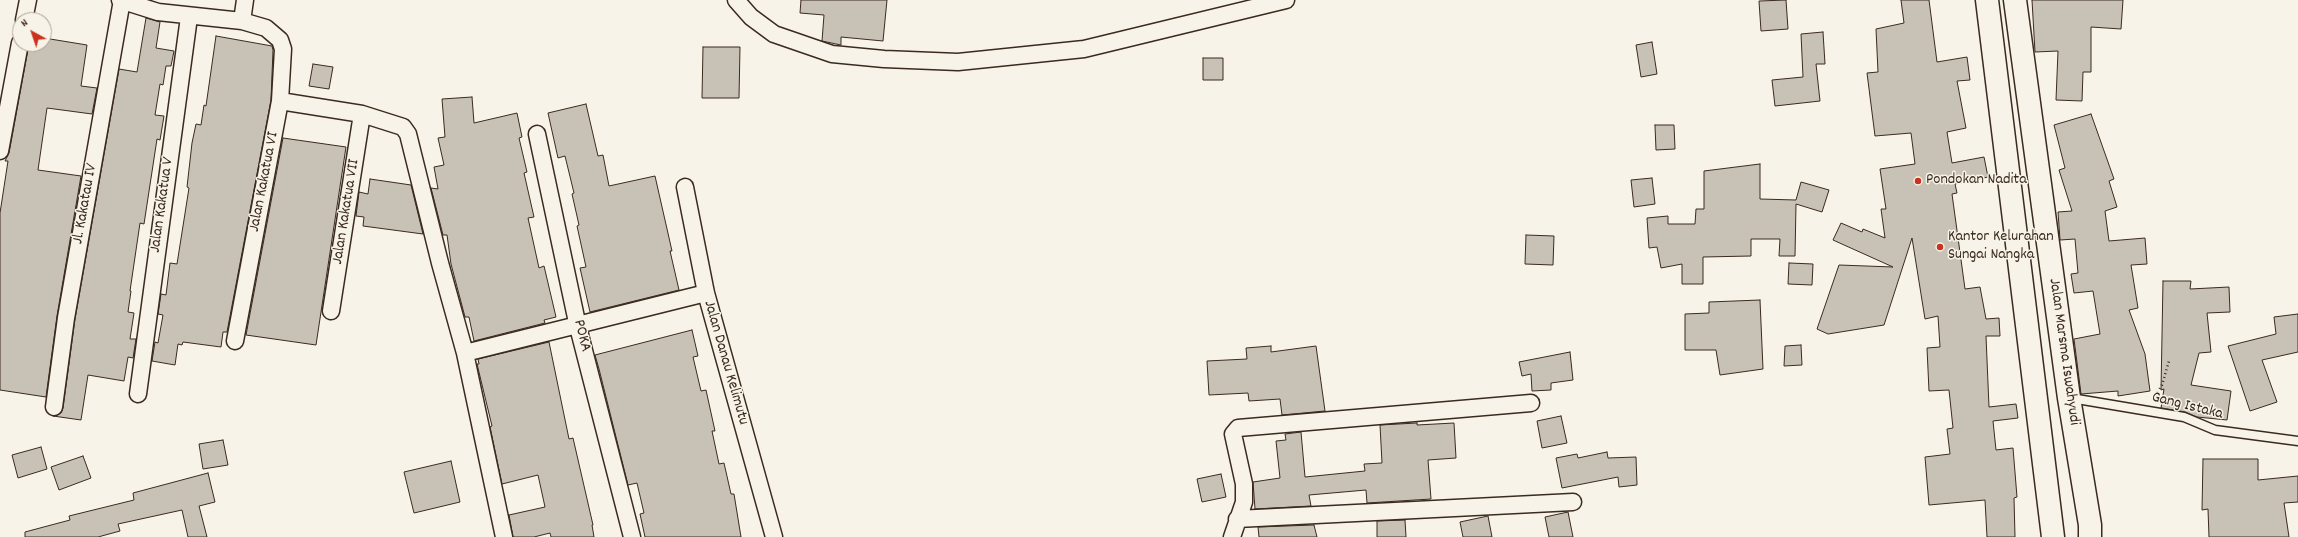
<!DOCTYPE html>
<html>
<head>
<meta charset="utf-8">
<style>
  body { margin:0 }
  #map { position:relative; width:2298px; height:537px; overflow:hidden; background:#f7f3e8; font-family:Dekko,sans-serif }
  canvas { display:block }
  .north { position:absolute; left:12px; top:12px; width:40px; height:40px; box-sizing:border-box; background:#f7f3e8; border:1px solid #aca397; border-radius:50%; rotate:320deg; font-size:11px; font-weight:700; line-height:16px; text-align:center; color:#3b2a1e }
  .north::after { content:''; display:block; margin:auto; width:14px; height:18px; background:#c8321e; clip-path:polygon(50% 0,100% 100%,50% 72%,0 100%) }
</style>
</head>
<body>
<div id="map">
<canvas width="2298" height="537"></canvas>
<div class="north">N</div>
</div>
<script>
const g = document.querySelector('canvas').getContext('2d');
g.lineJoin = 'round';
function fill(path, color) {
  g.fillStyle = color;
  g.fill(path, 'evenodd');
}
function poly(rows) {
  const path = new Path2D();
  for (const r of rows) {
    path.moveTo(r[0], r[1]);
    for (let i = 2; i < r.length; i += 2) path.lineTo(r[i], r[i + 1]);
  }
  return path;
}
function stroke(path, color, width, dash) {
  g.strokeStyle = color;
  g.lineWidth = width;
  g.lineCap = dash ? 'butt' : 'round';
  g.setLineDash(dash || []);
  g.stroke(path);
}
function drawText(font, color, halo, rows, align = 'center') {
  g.font = font + ' Dekko,sans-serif';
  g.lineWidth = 3;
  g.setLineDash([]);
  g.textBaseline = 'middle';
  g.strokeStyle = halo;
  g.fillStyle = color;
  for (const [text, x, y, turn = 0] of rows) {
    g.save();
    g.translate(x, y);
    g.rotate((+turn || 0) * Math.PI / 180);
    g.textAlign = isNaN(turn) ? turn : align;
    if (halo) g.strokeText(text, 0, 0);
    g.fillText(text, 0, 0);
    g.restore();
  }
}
const building = poly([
  [801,0,887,0,883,41,841,37,841,45,822,41,824,15,800,13,801,0],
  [1786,0,1788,29,1761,31,1759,1,1786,0],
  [1901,0,1929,0,1937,62,1967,57,1970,80,1957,81,1966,128,1947,132,1952,163,1984,157,1988,177,1955,184,1957,193,1952,194,1965,289,1980,287,1986,319,1999,318,2000,336,1986,336,1989,407,2016,404,2018,418,1993,421,1996,450,2013,448,2017,497,2014,498,2015,537,1987,537,1985,500,1929,505,1925,457,1950,454,1947,429,1953,428,1949,390,1929,391,1927,348,1940,347,1938,316,1925,319,1912,238,1884,325,1828,334,1817,329,1839,265,1893,267,1833,240,1841,223,1862,232,1863,229,1885,238,1881,209,1886,209,1880,169,1915,164,1911,133,1875,136,1867,73,1878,72,1876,29,1904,23,1901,0],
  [2032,0,2123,0,2121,29,2091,27,2091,72,2083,72,2082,101,2056,100,2058,51,2035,52,2032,0],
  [146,18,160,22,156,48,174,51,171,66,166,66,163,85,160,84,155,115,164,116,160,140,157,139,144,224,140,223,130,291,131,291,128,312,134,313,130,339,136,339,133,358,128,357,124,381,88,375,81,420,53,416,61,413,63,408,75,319,119,69,137,72,146,18],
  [1823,32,1825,64,1816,64,1820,101,1775,106,1772,80,1803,77,1801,34,1823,32],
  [216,36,272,46,273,50,271,100,227,332,223,332,221,347,183,342,182,345,178,344,175,365,152,361,155,342,158,343,163,315,158,314,161,294,166,295,170,263,177,264,189,188,187,187,192,143,196,124,201,125,204,105,206,106,216,36],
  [44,38,87,45,81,86,97,88,92,114,47,108,38,170,81,176,57,316,46,397,0,390,0,213,8,161,5,161,9,153,29,44,44,44,44,38],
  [1652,42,1657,74,1641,77,1636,45,1652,42],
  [703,47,740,47,739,98,702,98,703,47],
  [1203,58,1223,58,1223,80,1203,80,1203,58],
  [313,64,333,67,329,89,309,86,313,64],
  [472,97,474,123,517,113,522,137,519,138,527,172,524,173,534,217,528,218,539,268,544,266,556,317,544,320,545,323,474,341,469,317,465,317,451,264,447,235,443,235,431,188,438,189,434,167,444,165,438,138,445,137,442,99,472,97],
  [586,104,598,156,603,155,609,186,655,176,672,251,670,251,679,290,590,312,580,268,586,267,577,226,579,225,572,194,574,193,565,156,558,158,548,113,586,104],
  [2091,114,2114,179,2109,181,2117,207,2105,211,2109,241,2145,238,2147,264,2131,265,2138,308,2129,310,2145,354,2150,391,2118,396,2118,391,2081,394,2074,339,2100,334,2093,291,2074,293,2071,274,2078,273,2075,239,2060,240,2058,212,2072,211,2059,170,2065,168,2054,125,2091,114],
  [1655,125,1674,125,1675,149,1656,150,1655,125],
  [283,138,346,147,316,345,246,335,283,138],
  [1760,164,1760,199,1796,200,1801,182,1829,190,1822,212,1796,204,1795,256,1779,256,1780,239,1751,239,1751,256,1703,257,1703,284,1682,284,1682,264,1661,268,1657,247,1649,248,1647,218,1668,216,1668,224,1695,224,1696,209,1704,209,1704,171,1760,164],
  [1652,178,1655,204,1634,207,1631,180,1652,178],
  [370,179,411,185,423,234,363,226,364,217,356,216,359,192,368,194,370,179],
  [1526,235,1554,236,1553,265,1525,264,1526,235],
  [1789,263,1813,264,1812,285,1788,284,1789,263],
  [2163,281,2191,281,2190,289,2229,287,2230,312,2207,313,2211,352,2199,353,2191,385,2231,391,2227,420,2197,417,2185,412,2161,408,2164,389,2161,390,2163,281],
  [1760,300,1763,369,1720,375,1716,350,1685,350,1685,314,1709,313,1709,302,1760,300],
  [2298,314,2298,352,2262,360,2277,402,2250,411,2228,346,2276,334,2274,317,2298,314],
  [692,330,698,356,693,357,701,391,706,390,715,431,712,431,719,464,724,463,731,494,734,494,741,537,645,537,640,514,644,513,637,483,628,485,599,369,595,355,692,330],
  [549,342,569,439,573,438,593,525,592,525,594,537,551,537,550,533,534,537,513,537,509,515,545,507,538,475,502,484,490,427,492,426,477,364,479,364,478,359,549,342],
  [1801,345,1802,365,1784,366,1785,346,1801,345],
  [1271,346,1271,352,1316,346,1325,411,1282,415,1280,399,1249,401,1248,393,1209,395,1207,361,1247,359,1246,348,1271,346],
  [1570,352,1573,380,1551,383,1551,390,1532,391,1531,374,1522,376,1519,362,1570,352],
  [1561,416,1567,443,1542,448,1537,421,1561,416],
  [1417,423,1417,425,1454,423,1456,458,1428,460,1431,499,1367,503,1366,490,1309,495,1311,506,1255,509,1253,482,1280,478,1276,441,1286,440,1285,434,1301,432,1305,477,1365,471,1364,464,1382,463,1380,425,1417,423],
  [223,440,228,465,203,469,199,444,223,440],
  [41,447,47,469,18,478,12,455,41,447],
  [1607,452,1608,458,1636,457,1637,485,1619,487,1618,477,1562,488,1556,458,1577,454,1578,458,1607,452],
  [83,456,91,478,59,490,51,467,83,456],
  [2203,459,2258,459,2258,480,2298,476,2298,502,2284,503,2289,537,2209,537,2208,509,2202,510,2203,459],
  [451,461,460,502,414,513,404,472,451,461],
  [208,473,215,502,199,506,207,537,188,537,182,510,118,524,120,531,98,537,25,537,25,532,70,520,69,516,134,500,133,493,208,473],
  [1221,474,1226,497,1202,502,1197,479,1221,474],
  [1568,512,1573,537,1549,537,1545,517,1568,512],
  [1488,516,1492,537,1463,537,1460,522,1488,516],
  [1405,520,1406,537,1377,537,1377,521,1405,520],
  [1314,525,1317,537,1259,537,1258,527,1314,525]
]);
const path = poly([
  [2153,399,2162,385,2169,361]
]);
const service = poly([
  [2071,398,2184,417,2215,430,2298,441]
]);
const minor = poly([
  [120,0,158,12,242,21,266,28,280,40,283,49,280,101,235,341],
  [736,0,751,17,774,34,832,54,884,59,958,62,1084,49,1286,0],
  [24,20,28,0],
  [242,21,245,0],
  [280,101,362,114,403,127,408,134,440,263,465,353,504,537],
  [537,134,578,327,632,537],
  [0,151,20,43],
  [685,187,706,293,774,537],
  [331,311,362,114],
  [465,353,706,293],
  [138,394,189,17],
  [54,407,66,318,122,0],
  [1237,519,1573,502],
  [1232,537,1244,502,1244,484,1233,434,1238,428,1531,403]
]);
const trunk = poly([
  [1987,0,2053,537],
  [2015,0,2069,398,2090,525,2090,537]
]);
const markers = [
  [1918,181,4,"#c8321e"],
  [1940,247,4,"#c8321e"]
];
const poiNames = [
  ["Pondokan Nadita",1926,181],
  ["Kantor Kelurahan",1948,238],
  ["Sungai Nangka",1948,256]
];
const streetNames = [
  ["Jalan Kakatua VI",265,182,-79],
  ["Jl. Kakatau IV",86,204,-80],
  ["Jalan Kakatua V",163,205,-82],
  ["Jalan Kakatua VII",347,212,-81],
  ["POKA",581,336,76],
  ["Jalan Marsma Iswahyudi",2063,352,82],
  ["Jalan Danau Kelimutu",725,363,74],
  ["Gang Istaka",2187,407,14]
];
fill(building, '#c8c1b6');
stroke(building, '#3b2a1e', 1);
stroke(service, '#3b2a1e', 11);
stroke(minor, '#3b2a1e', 19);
stroke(trunk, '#3b2a1e', 25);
stroke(path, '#3b2a1e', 2.5, [1, 3]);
stroke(service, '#f7f3e8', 8);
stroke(minor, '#f7f3e8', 16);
stroke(trunk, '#f7f3e8', 22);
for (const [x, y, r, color] of markers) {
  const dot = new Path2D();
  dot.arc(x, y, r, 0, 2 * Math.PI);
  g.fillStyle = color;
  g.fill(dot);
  stroke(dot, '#f7f3e8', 1.5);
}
drawText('16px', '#3b2a1e', '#f7f3e8', poiNames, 'left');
drawText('16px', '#3b2a1e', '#f7f3e8', streetNames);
</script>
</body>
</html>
